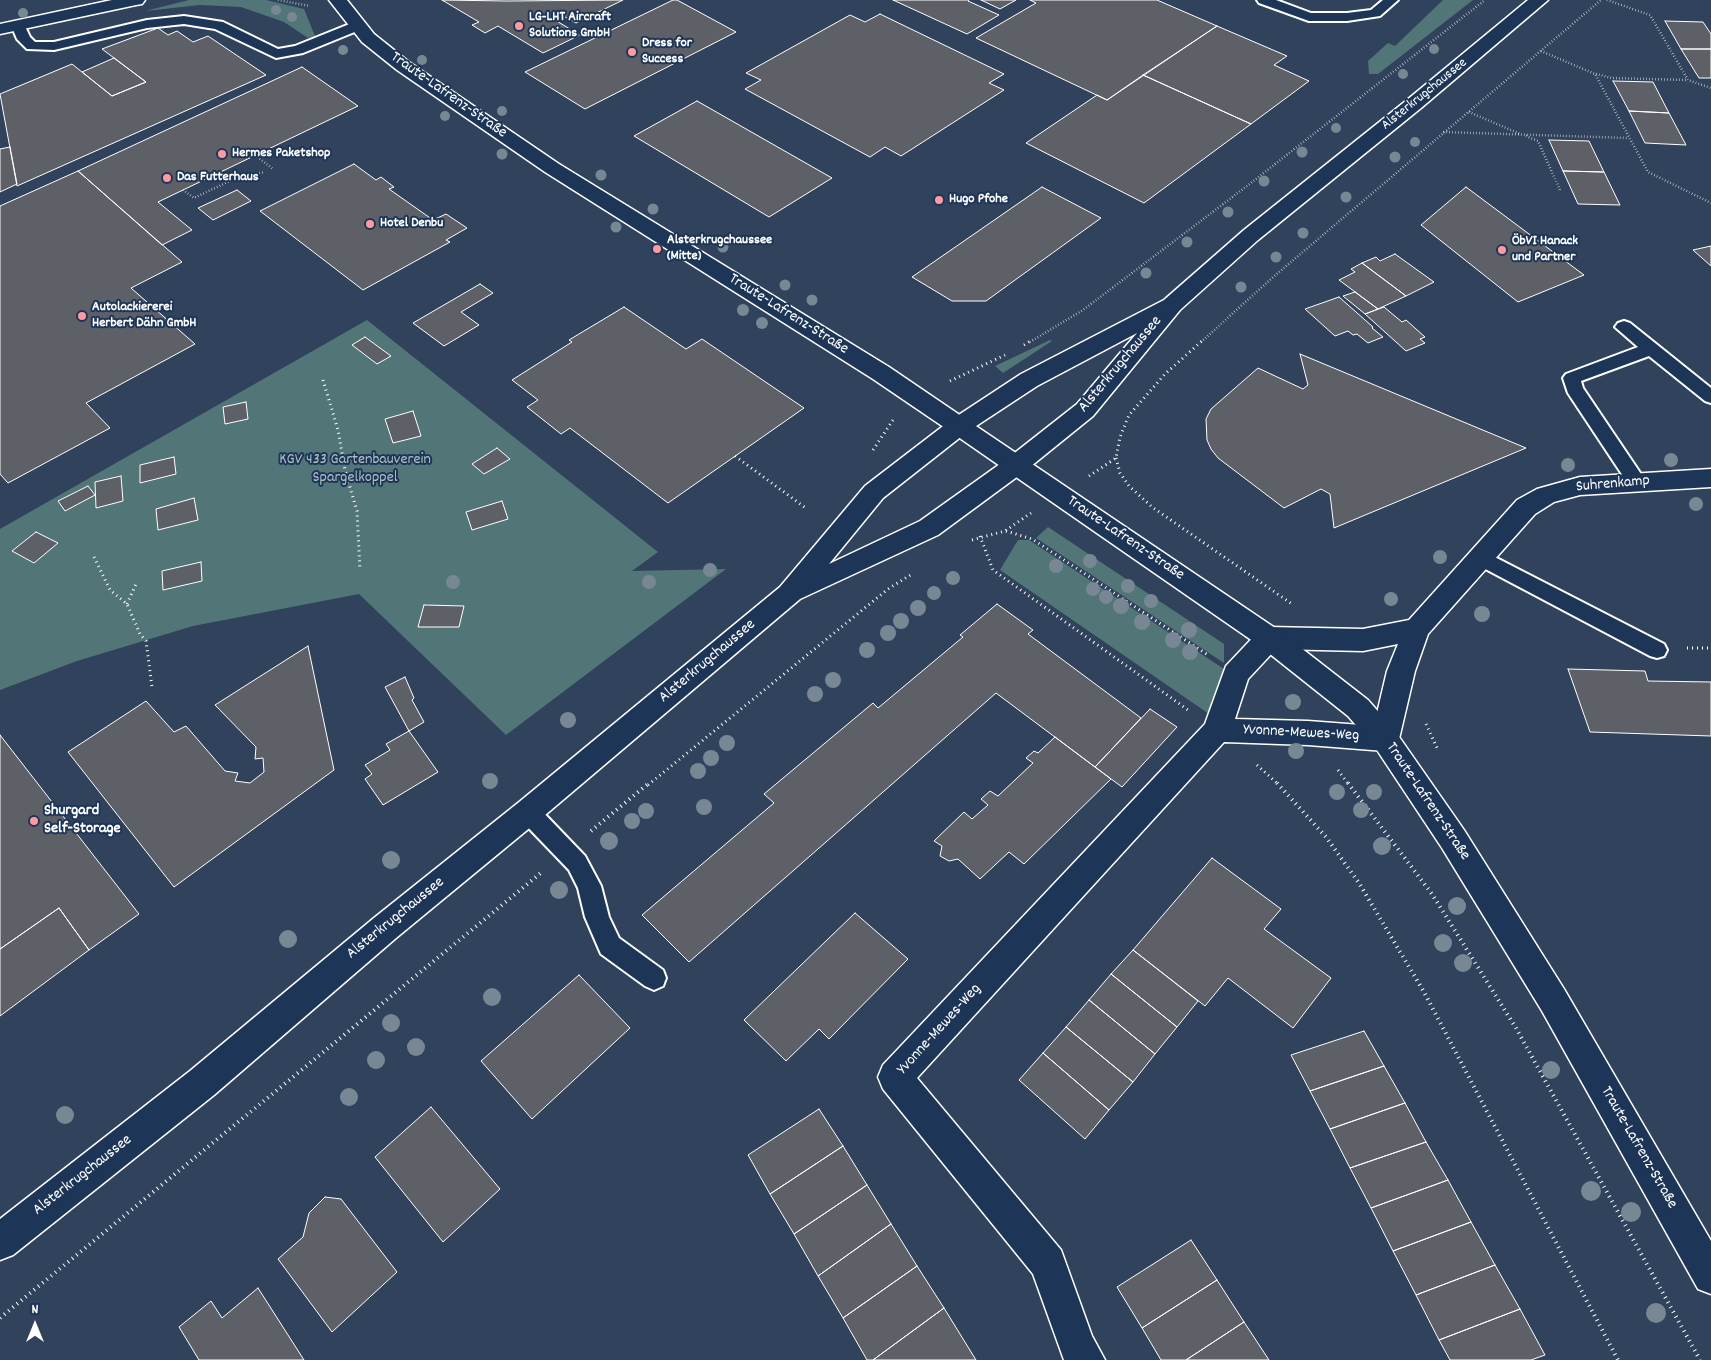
<!DOCTYPE html>
<html>
<head>
<meta charset="utf-8">
<style>
  body { margin:0 }
  #map { position:relative; width:1711px; height:1360px; overflow:hidden; background:#30425c; font-family:Dekko,sans-serif }
  canvas { display:block }
  .north { position:absolute; left:10px; top:1300px; width:50px; height:50px; -webkit-text-stroke:4px #1d3557; paint-order:stroke; rotate:0deg; font-size:14px; font-weight:700; line-height:20px; text-align:center; color:#fff }
  .north::after { content:''; display:block; margin:auto; width:18px; height:22px; background:#fff; clip-path:polygon(50% 0,100% 100%,50% 72%,0 100%) }
</style>
</head>
<body>
<div id="map">
<canvas width="1711" height="1360"></canvas>
<div class="north">N</div>
</div>
<script>
const g = document.querySelector('canvas').getContext('2d');
g.lineJoin = 'round';
function fill(path, color) {
  g.fillStyle = color;
  g.fill(path, 'evenodd');
}
function poly(rows) {
  const path = new Path2D();
  for (const r of rows) {
    path.moveTo(r[0], r[1]);
    for (let i = 2; i < r.length; i += 2) path.lineTo(r[i], r[i + 1]);
  }
  return path;
}
function stroke(path, color, width, dash) {
  g.strokeStyle = color;
  g.lineWidth = width;
  g.lineCap = dash ? 'butt' : 'round';
  g.setLineDash(dash || []);
  g.stroke(path);
}
function drawText(font, color, halo, rows, align = 'center') {
  g.font = font + ' Dekko,sans-serif';
  g.lineWidth = 4;
  g.setLineDash([]);
  g.textBaseline = 'middle';
  g.strokeStyle = halo;
  g.fillStyle = color;
  for (const [text, x, y, turn = 0] of rows) {
    g.save();
    g.translate(x, y);
    g.rotate((+turn || 0) * Math.PI / 180);
    g.textAlign = isNaN(turn) ? turn : align;
    if (halo) g.strokeText(text, 0, 0);
    g.fillText(text, 0, 0);
    g.restore();
  }
}
const green = poly([
  [189,0,266,0,304,9,315,36,308,38,284,22,241,7,200,5,145,11],
  [1443,0,1473,0,1378,74,1369,74,1368,61,1388,43,1395,46],
  [367,320,658,552,632,571,726,569,506,735,359,594,193,626,77,661,0,690,0,529],
  [1050,340,1052,341,1003,373,995,366],
  [1048,527,1224,644,1224,663,1036,538],
  [1018,540,1029,540,1224,669,1209,714,1000,570]
]);
const building = poly([
  [442,0,507,1,623,0,576,23,558,13,550,17,580,35,543,53,498,26,485,33,472,25,479,22,442,0],
  [673,0,677,0,736,32,585,109,525,72,673,0],
  [893,0,969,0,968,1,999,15,967,34,893,0],
  [981,0,1016,0,1000,9,981,0],
  [1030,0,1157,0,1217,26,1107,100,976,38,1036,3,1030,0],
  [880,14,1004,74,989,83,1004,90,901,156,885,147,870,157,745,89,761,80,746,73,850,15,865,22,880,14],
  [1665,21,1703,22,1711,34,1711,49,1681,49,1665,21],
  [1217,26,1287,56,1274,65,1309,81,1251,124,1143,75,1217,26],
  [158,28,168,35,177,31,193,42,208,36,266,75,17,186,0,94,72,64,112,96,146,82,102,49,158,28],
  [1681,49,1711,49,1711,78,1699,78,1681,49],
  [114,58,146,82,112,96,82,72,114,58],
  [302,67,358,106,158,202,192,230,162,245,78,171,302,67],
  [1143,75,1251,124,1144,203,1026,143,1097,95,1107,100,1143,75],
  [1613,81,1653,82,1669,113,1629,111,1613,81],
  [697,101,832,178,769,217,634,136,697,101],
  [1629,111,1669,113,1686,145,1645,143,1629,111],
  [1549,140,1589,141,1604,172,1563,171,1549,140],
  [10,147,17,184,0,192,0,149,10,147],
  [354,164,376,180,381,177,394,187,389,189,433,220,446,214,467,228,446,240,450,242,363,290,260,211,354,164],
  [78,171,182,262,131,288,195,344,86,403,110,428,8,483,0,474,0,206,78,171],
  [1563,171,1604,172,1620,205,1578,204,1563,171],
  [1042,187,1101,218,986,301,952,301,912,277,1042,187],
  [1466,187,1584,275,1518,302,1421,225,1466,187],
  [237,190,251,201,213,220,198,208,237,190],
  [1711,246,1711,266,1693,250,1711,246],
  [1395,254,1434,282,1406,296,1362,263,1376,257,1380,261,1395,254],
  [1362,263,1406,296,1378,309,1339,280,1355,272,1351,269,1362,263],
  [480,284,493,293,461,312,479,325,444,346,413,323,480,284],
  [1355,292,1378,309,1365,314,1343,296,1355,292],
  [1339,297,1373,327,1372,328,1383,337,1368,343,1357,334,1353,335,1348,331,1335,336,1305,309,1339,297],
  [624,307,686,349,702,339,804,408,668,503,570,428,561,434,527,407,538,400,512,380,572,342,569,340,624,307],
  [1384,307,1402,322,1406,320,1425,337,1420,339,1425,343,1406,351,1365,314,1384,307],
  [365,337,391,356,377,364,352,345,365,337],
  [1300,354,1526,448,1334,528,1330,494,1321,489,1284,508,1218,458,1211,449,1207,440,1206,419,1211,409,1258,368,1303,389,1308,385,1300,354],
  [246,402,248,419,225,424,223,407,246,402],
  [413,411,421,436,393,443,385,419,413,411],
  [497,448,510,459,484,474,472,464,497,448],
  [174,457,176,474,140,483,140,465,174,457],
  [121,476,123,501,96,508,95,482,121,476],
  [88,486,95,495,65,511,58,501,88,486],
  [194,498,198,520,158,530,156,509,194,498],
  [502,501,508,519,472,530,466,512,502,501],
  [36,532,58,543,34,563,12,551,36,532],
  [201,562,202,581,163,590,162,571,201,562],
  [997,604,1033,630,1028,634,1141,718,1095,767,996,693,689,962,642,915,774,803,764,794,873,703,878,708,963,637,960,635,997,604],
  [424,605,464,606,459,627,418,627,424,605],
  [308,646,334,770,174,887,68,752,146,701,174,732,186,726,225,771,238,773,235,781,250,783,264,772,263,758,255,759,256,747,215,705,308,646],
  [1568,669,1645,671,1648,681,1711,682,1711,736,1590,732,1568,669],
  [405,677,414,698,412,700,424,722,409,731,385,687,405,677],
  [1150,709,1177,727,1122,787,1095,767,1150,709],
  [409,731,438,772,383,805,365,779,372,774,365,765,390,750,386,744,409,731],
  [0,735,139,914,89,950,59,908,0,949,0,735],
  [1055,737,1111,779,1024,864,1009,852,980,879,958,859,949,861,940,856,942,846,934,841,964,812,972,819,988,805,981,799,990,791,998,796,1033,763,1026,758,1034,751,1038,753,1055,737],
  [1212,858,1281,909,1264,929,1331,978,1293,1028,1228,978,1205,1006,1133,950,1212,858],
  [59,908,89,950,0,1016,0,949,59,908],
  [855,913,908,959,829,1039,819,1029,786,1061,744,1020,855,913],
  [1133,950,1198,1001,1177,1027,1111,974,1133,950],
  [1111,974,1177,1027,1155,1054,1089,1000,1111,974],
  [579,975,630,1028,532,1119,481,1061,579,975],
  [1089,1000,1155,1054,1133,1082,1066,1027,1089,1000],
  [1066,1027,1133,1082,1109,1110,1043,1053,1066,1027],
  [1364,1031,1384,1066,1310,1091,1291,1055,1364,1031],
  [1043,1053,1109,1110,1085,1139,1019,1080,1043,1053],
  [1384,1066,1405,1103,1330,1129,1310,1091,1384,1066],
  [1405,1103,1426,1142,1350,1168,1330,1129,1405,1103],
  [431,1107,500,1189,443,1242,375,1157,431,1107],
  [819,1109,843,1146,770,1194,748,1155,819,1109],
  [1426,1142,1448,1180,1371,1208,1350,1168,1426,1142],
  [843,1146,867,1185,794,1234,770,1194,843,1146],
  [1448,1180,1471,1222,1393,1251,1371,1208,1448,1180],
  [867,1185,891,1224,818,1276,794,1234,867,1185],
  [325,1197,341,1199,397,1272,332,1332,278,1259,303,1237,309,1213,325,1197],
  [1471,1222,1495,1265,1416,1295,1393,1251,1471,1222],
  [891,1224,917,1266,843,1318,818,1276,891,1224],
  [1191,1240,1217,1280,1142,1328,1117,1287,1191,1240],
  [1495,1265,1520,1309,1439,1340,1416,1295,1495,1265],
  [917,1266,944,1308,873,1360,867,1360,843,1318,917,1266],
  [1217,1280,1244,1322,1186,1360,1161,1360,1142,1328,1217,1280],
  [258,1288,304,1360,199,1360,179,1327,211,1301,222,1318,258,1288],
  [944,1308,976,1360,873,1360,944,1308],
  [1520,1309,1545,1355,1531,1360,1450,1360,1439,1340,1520,1309],
  [1244,1322,1269,1360,1186,1360,1244,1322]
]);
const pathFar2 = poly([
  [278,0,310,6],
  [1607,0,1650,15,1688,80,1711,88],
  [1541,51,1595,74,1648,172,1711,203],
  [1596,74,1612,78,1688,80],
  [1469,112,1520,134],
  [1443,132,1628,138],
  [1526,136,1538,141,1560,190],
  [255,155,273,169],
  [183,190,194,198,236,178,265,172],
  [1030,342,1083,310,1247,186,1485,0],
  [1201,342,1272,278,1601,0]
]);
const pathFar1 = poly([
  [1024,345,1032,340],
  [323,380,338,430,345,470,357,511,360,570],
  [950,381,1005,355],
  [873,450,893,420],
  [735,456,807,509],
  [1116,458,1120,473,1129,486,1152,507,1292,604],
  [1089,476,1116,458,1120,437,1129,415,1165,374,1203,340],
  [1006,531,1032,539,1208,655],
  [980,536,993,570,1188,710],
  [972,540,1005,531,1031,513],
  [94,557,110,590,127,604,140,634,146,641,152,687],
  [127,604,136,584],
  [1687,648,1711,648],
  [1426,724,1438,750],
  [1257,765,1279,785],
  [1338,770,1349,785],
  [648,785,888,589,912,574]
]);
const path = poly([
  [1277,783,1326,837,1359,883,1424,992,1618,1360],
  [1348,783,1432,894,1516,1028,1700,1360],
  [591,831,649,783],
  [0,1318,542,872]
]);
const service = poly([
  [1257,0,1276,0,1311,13,1347,13,1371,10,1383,0,1398,0,1380,16,1347,21,1309,21,1259,3,1257,0],
  [184,16,223,22,278,49,295,46,352,23,362,23,364,26,362,29,303,53,276,58,215,29,184,24,147,28,54,50,27,49,17,39,11,25,13,22,23,22,30,37,35,42,54,42,147,20,184,16],
  [1624,321,1630,323,1711,388,1711,403,1705,401,1649,356,1581,381,1583,388,1647,483,1645,488,1638,490,1631,488,1568,393,1563,378,1566,374,1638,347,1615,327,1618,323,1624,321],
  [1481,550,1664,644,1667,650,1664,656,1657,658,1650,656,1474,563,1471,558,1474,553,1481,550],
  [528,802,536,805,585,856,601,886,609,917,619,938,663,970,666,978,663,986,654,990,645,986,601,954,585,917,578,888,569,870,520,819,517,812,520,805,528,802]
]);
const minor = poly([
  [1711,469,1711,487,1580,495,1554,502,1535,514,1428,634,1415,671,1399,739,1395,747,1385,751,1308,745,1224,742,917,1078,1061,1250,1092,1336,1105,1360,1064,1360,1033,1274,883,1089,878,1077,883,1065,1205,724,1226,666,1260,630,1269,627,1363,629,1409,620,1517,500,1537,489,1580,477,1711,469],
  [1398,644,1387,671,1374,726,1308,721,1235,719,1248,679,1276,649,1363,651,1398,644]
]);
const tertiary = poly([
  [112,0,145,0,142,4,136,5,0,34,0,24,112,0],
  [329,0,347,0,374,34,409,62,559,164,889,367,967,420,971,426,967,432,959,434,951,432,873,379,545,172,397,70,362,42,329,0]
]);
const secondary = poly([
  [959,418,967,420,1278,630,1368,700,1395,731,1464,830,1564,989,1711,1241,1711,1294,1698,1289,1542,1011,1442,848,1375,747,1348,716,1260,646,951,432,947,426,951,420,959,418]
]);
const primary = poly([
  [1528,0,1548,0,1421,108,1258,240,1180,310,1093,416,1025,471,938,535,800,599,538,821,396,938,214,1095,13,1255,0,1260,0,1219,190,1071,374,918,518,803,780,587,865,486,951,420,1021,374,1164,300,1244,230,1407,100,1528,0],
  [1137,333,1077,404,1007,459,920,521,829,564,883,498,967,432,1037,386,1137,333]
]);
const trees = [
  [276,10,5],
  [23,13,5],
  [292,17,5],
  [1434,49,5],
  [343,50,5],
  [422,60,5],
  [1403,74,5],
  [502,111,5],
  [445,116,5],
  [1336,128,5],
  [1415,142,5],
  [1302,152,5.5],
  [502,154,5.5],
  [1395,157,5.5],
  [601,175,5.5],
  [1264,181,5.5],
  [1346,197,5.5],
  [653,209,5.5],
  [1228,212,5.5],
  [616,227,5.5],
  [1303,233,5.5],
  [1187,242,5.5],
  [723,247,5.5],
  [1276,257,5.5],
  [1146,273,5.5],
  [785,285,5.5],
  [1241,287,5.5],
  [812,300,5.5],
  [743,310,6],
  [762,323,6],
  [1671,460,7],
  [1568,465,7],
  [1696,504,7],
  [1440,557,7],
  [1090,561,7],
  [1056,566,7],
  [710,570,7],
  [953,578,7],
  [453,582,7],
  [649,582,7],
  [1128,586,7],
  [1093,589,7],
  [934,593,7],
  [1106,597,7],
  [1391,599,7],
  [1151,601,7],
  [1121,606,8],
  [918,608,8],
  [1482,614,8],
  [901,621,8],
  [1142,622,8],
  [1189,630,8],
  [888,633,8],
  [1173,640,8],
  [867,650,8],
  [1190,652,8],
  [833,680,8],
  [815,694,8],
  [1293,702,8],
  [568,720,8],
  [727,743,8],
  [1296,751,8],
  [711,758,8],
  [698,771,8],
  [490,781,8],
  [1337,792,8],
  [1374,792,8],
  [704,807,8],
  [1361,810,8],
  [646,811,8],
  [632,821,8],
  [609,841,9],
  [1382,846,9],
  [391,860,9],
  [559,890,9],
  [1457,906,9],
  [288,939,9],
  [1443,943,9],
  [1463,963,9],
  [492,997,9],
  [391,1023,9],
  [416,1047,9],
  [376,1060,9],
  [1551,1070,9],
  [349,1097,9],
  [65,1115,9],
  [1591,1191,10],
  [1631,1212,10],
  [1656,1313,10]
];
const markers = [
  [519,26,5,"#ff9aa2"],
  [632,52,5,"#ff9aa2"],
  [222,154,5,"#ff9aa2"],
  [167,178,5,"#ff9aa2"],
  [939,200,5,"#ff9aa2"],
  [370,224,5,"#ff9aa2"],
  [657,249,5,"#ff9aa2"],
  [1502,250,5,"#ff9aa2"],
  [82,316,5,"#ff9aa2"],
  [34,821,5,"#ff9aa2"]
];
const farPoinames = [
  ["LG-LHT Aircraft",529,18],
  ["Solutions GmbH",529,34],
  ["Dress for",642,44],
  ["Success",642,60],
  ["Hermes Paketshop",232,154],
  ["Das Futterhaus",177,178],
  ["Hugo Pfohe",949,200],
  ["Hotel Denbu",380,224],
  ["Alsterkrugchaussee",667,241],
  ["(Mitte)",667,257],
  ["ÖbVI Hanack",1512,242],
  ["und Partner",1512,258],
  ["Autolackiererei",92,308],
  ["Herbert Dähn GmbH",92,324]
];
const farStreetnames = [
  ["Alsterkrugchaussee",1425,95,-39]
];
const streetNames = [
  ["Traute-Lafrenz-Straße",448,96,35],
  ["Traute-Lafrenz-Straße",788,315,32],
  ["Alsterkrugchaussee",1121,365,-50],
  ["Suhrenkamp",1613,485,-5],
  ["Traute-Lafrenz-Straße",1125,539,34],
  ["Alsterkrugchaussee",708,662,-40],
  ["Yvonne-Mewes-Weg",1301,734,3],
  ["Traute-Lafrenz-Straße",1427,802,56],
  ["Alsterkrugchaussee",396,919,-39],
  ["Yvonne-Mewes-Weg",940,1030,-48],
  ["Traute-Lafrenz-Straße",1638,1148,60],
  ["Alsterkrugchaussee",83,1176,-38]
];
const parkNames = [
  ["KGV 433 Gartenbauverein",355,461],
  ["Spargelkoppel",355,479]
];
const poiNames = [
  ["Shurgard",44,812],
  ["Self-Storage",44,830]
];
fill(green, '#527677');
fill(building, '#5d6067');
stroke(building, '#fff', 1);
stroke(service, '#fff', 4);
stroke(minor, '#fff', 3);
stroke(tertiary, '#fff', 3);
stroke(secondary, '#fff', 3);
stroke(primary, '#fff', 3);
stroke(pathFar2, '#fff', 2.5, [0.5, 2.5]);
stroke(pathFar1, '#fff', 3, [1, 4]);
stroke(path, '#fff', 4, [1, 4.5]);
fill(service, '#1d3557');
fill(minor, '#1d3557');
fill(tertiary, '#1d3557');
fill(secondary, '#1d3557');
fill(primary, '#1d3557');
g.fillStyle = '#778894';
for (const [x, y, r] of trees) {
  g.beginPath();
  g.arc(x, y, r, 0, 2 * Math.PI);
  g.fill();
}
for (const [x, y, r, color] of markers) {
  const dot = new Path2D();
  dot.arc(x, y, r, 0, 2 * Math.PI);
  g.fillStyle = color;
  g.fill(dot);
  stroke(dot, '#1d3557', 2);
}
drawText('bold 14px', '#fff', '#1d3557', farPoinames, 'left');
drawText('14px', '#fff', '#1d3557', farStreetnames);
drawText('16px', '#fff', '#1d3557', streetNames);
drawText('16px', '#b1c1c2', '#1d3557', parkNames);
drawText('bold 16px', '#fff', '#1d3557', poiNames, 'left');
</script>
</body>
</html>
